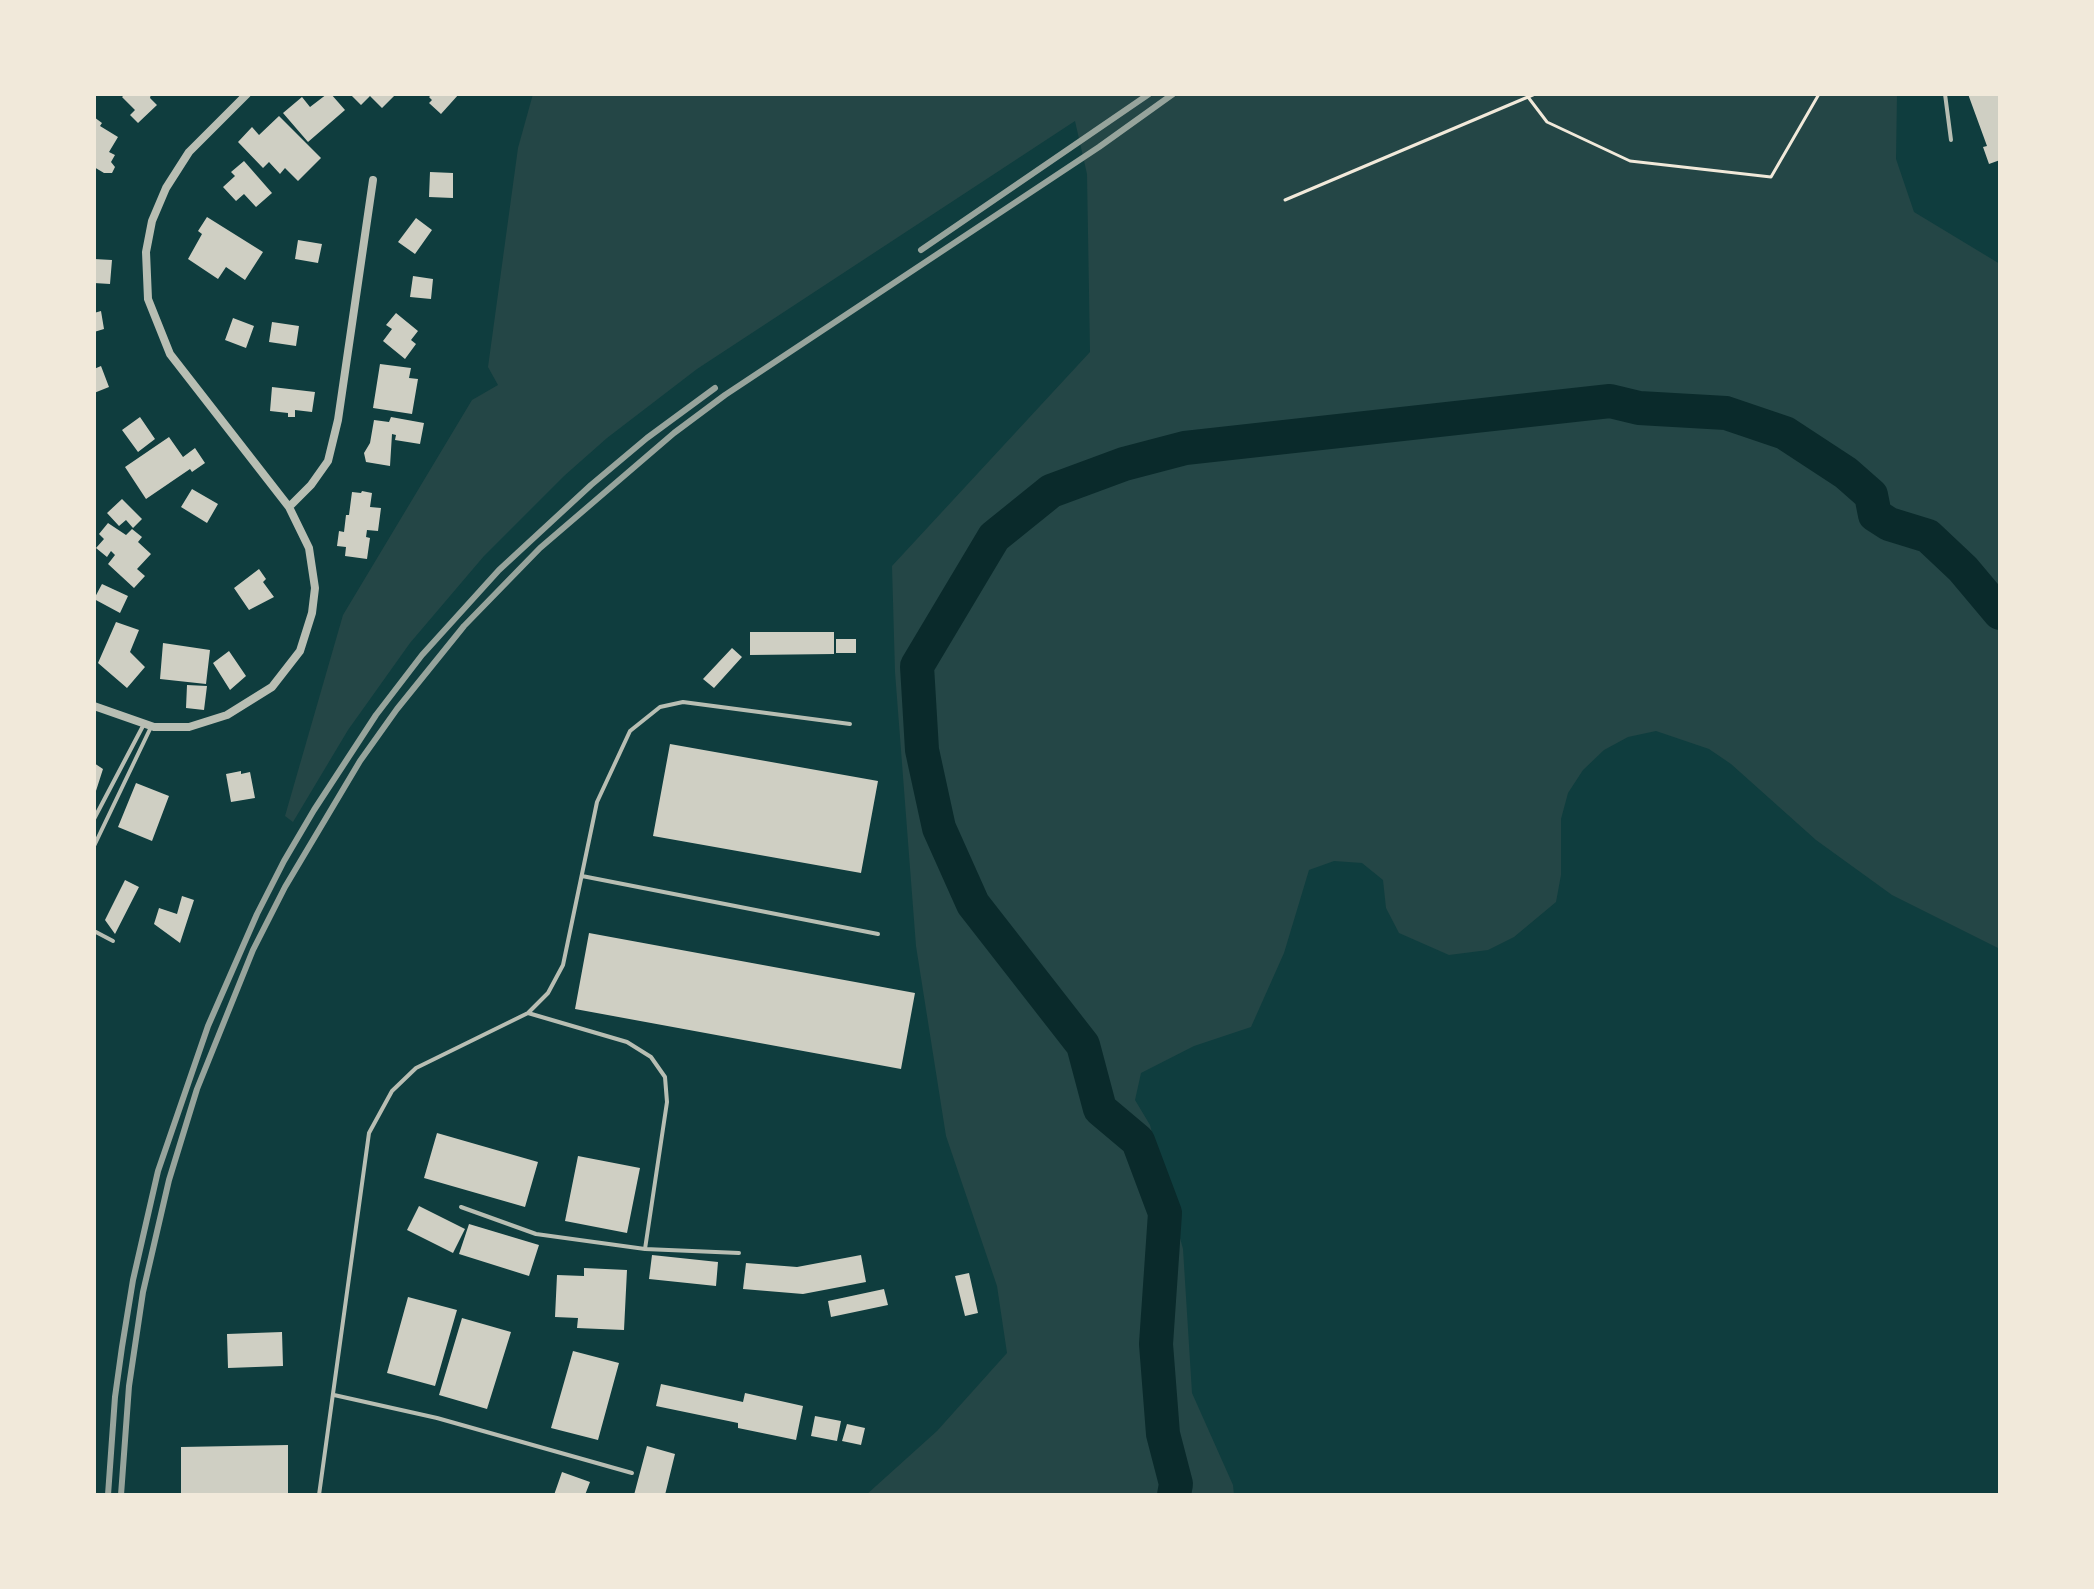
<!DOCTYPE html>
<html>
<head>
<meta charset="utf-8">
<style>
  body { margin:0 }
  #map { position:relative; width:2094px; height:1589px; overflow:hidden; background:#0f3d3e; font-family:"Fira Sans Condensed",sans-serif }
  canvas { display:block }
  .frame { position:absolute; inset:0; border:96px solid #f1e9da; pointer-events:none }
</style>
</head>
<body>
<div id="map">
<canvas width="2094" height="1589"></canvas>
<div class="frame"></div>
</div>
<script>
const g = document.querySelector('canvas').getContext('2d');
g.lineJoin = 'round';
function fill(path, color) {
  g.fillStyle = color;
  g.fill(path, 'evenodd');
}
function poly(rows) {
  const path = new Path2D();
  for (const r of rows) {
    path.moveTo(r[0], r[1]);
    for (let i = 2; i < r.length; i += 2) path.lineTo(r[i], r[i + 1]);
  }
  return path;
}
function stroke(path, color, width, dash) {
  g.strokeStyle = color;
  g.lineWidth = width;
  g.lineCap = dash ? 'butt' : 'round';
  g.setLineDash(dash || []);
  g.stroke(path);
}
const green = poly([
  [533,94,1897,94,1896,159,1914,212,2000,264,2000,949,1892,895,1816,840,1731,764,1709,749,1656,731,1628,737,1604,750,1583,770,1568,793,1561,819,1561,875,1556,902,1514,937,1488,950,1449,955,1399,933,1386,908,1383,880,1362,863,1334,861,1309,870,1284,953,1251,1027,1194,1046,1141,1073,1135,1100,1150,1125,1183,1249,1192,1393,1233,1485,1234,1495,866,1495,937,1431,1007,1353,997,1286,946,1136,916,946,895,672,892,566,1090,352,1087,174,1075,121,697,369,607,438,564,476,484,556,410,643,348,730,293,822,285,816,343,615,472,400,498,385,488,367,518,148]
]);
const river = poly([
  [1174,1495,1176,1484,1163,1434,1156,1344,1165,1213,1138,1141,1100,1109,1083,1045,973,904,939,828,922,750,917,666,994,537,1051,491,1124,464,1185,448,1610,401,1639,408,1726,413,1785,433,1846,473,1871,495,1875,515,1889,524,1928,536,1963,569,2000,613]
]);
const building = poly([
  [125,94,151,94,150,98,157,105,138,123,130,115,135,110,122,97],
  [327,94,331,94,345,110,308,142,283,113,302,97,310,107],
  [350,94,396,94,382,108,370,96,361,105],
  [432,94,459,94,441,114,429,103,432,100,429,97],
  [1968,94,2000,94,2000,160,1989,164,1983,147,1987,146],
  [279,116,321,158,298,181,285,168,280,174,269,162,263,168,238,142,252,127,259,135],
  [94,117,102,123,100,126,118,137,109,152,115,155,111,162,115,167,112,173,104,173,94,167],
  [244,161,272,193,256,207,244,194,236,201,223,187,235,176,231,172],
  [430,172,453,173,453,198,429,197],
  [207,217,263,252,245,280,226,267,218,279,188,259,202,234,198,231],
  [416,218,432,230,415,254,398,242],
  [298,240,322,244,318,263,295,259],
  [94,259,112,260,110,284,94,283],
  [413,276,433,279,431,299,410,297],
  [101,311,104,329,94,332,94,313],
  [396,313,418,331,411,340,416,344,405,359,383,341,392,329,386,325],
  [233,318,254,326,246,348,225,340],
  [272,322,299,326,296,346,269,342],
  [380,364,411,368,409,378,418,379,412,414,373,408],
  [101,366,109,387,94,393,94,369],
  [272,387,315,392,312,412,295,410,295,417,288,417,288,413,270,411],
  [140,417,155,439,138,452,122,430],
  [391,417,424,423,420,444,395,440,396,435,392,434,390,466,366,462,364,453,370,443,374,420,389,422],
  [169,437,183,457,195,448,205,463,192,472,190,469,146,499,125,467],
  [192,489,218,504,207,523,181,507],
  [362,491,372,493,370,507,381,508,378,531,367,530,366,537,370,538,367,559,345,556,346,547,337,546,339,531,344,532,346,515,349,515,352,492,361,493],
  [122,499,142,519,133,528,126,520,119,526,107,513],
  [108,523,126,535,132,529,142,537,138,542,151,554,137,569,145,576,134,588,108,564,115,555,111,551,107,557,96,548,104,539,99,534],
  [259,569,266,579,263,582,274,597,249,610,234,588],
  [102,584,128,596,120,613,94,599],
  [116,622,139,630,130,652,145,667,127,688,98,663],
  [750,632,834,632,834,654,750,655],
  [836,639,856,639,856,653,836,653],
  [163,643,210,650,206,684,160,679],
  [732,648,742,657,714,688,703,679],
  [229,651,246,676,230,690,213,663],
  [187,685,207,686,204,710,186,708],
  [670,744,878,781,861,873,653,836],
  [94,763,103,769,95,794,94,793],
  [241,771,241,774,250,772,255,798,231,802,226,774],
  [136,783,169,796,152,841,118,827],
  [125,880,139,887,115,934,105,920],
  [182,896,194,900,180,943,154,924,159,908,177,914],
  [589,933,915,993,901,1069,575,1009],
  [437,1133,538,1162,525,1207,424,1178],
  [578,1156,640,1168,627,1233,565,1221],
  [419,1206,465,1229,453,1253,407,1230],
  [469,1224,539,1245,529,1276,459,1254],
  [652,1255,718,1262,716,1286,649,1279],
  [861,1255,866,1282,803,1294,743,1289,746,1263,797,1267],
  [584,1268,627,1270,624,1330,577,1328,578,1318,555,1317,557,1275,584,1276],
  [969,1273,978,1313,965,1316,955,1276],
  [884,1289,888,1305,831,1317,828,1301],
  [408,1297,457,1310,435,1386,387,1373],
  [462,1318,511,1332,487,1409,439,1395],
  [282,1332,283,1366,228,1368,227,1334],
  [573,1351,619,1363,598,1440,551,1428],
  [661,1384,743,1402,745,1393,803,1406,796,1440,738,1428,738,1423,656,1406],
  [815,1416,841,1421,837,1441,811,1436],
  [847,1424,865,1428,861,1445,842,1441],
  [288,1445,288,1495,181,1495,181,1447],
  [647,1446,675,1454,665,1495,634,1495],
  [562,1472,590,1482,585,1495,554,1495]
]);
const path = poly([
  [1528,97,1547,122,1630,161,1771,177,1819,94],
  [1285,200,1535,94]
]);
const service = poly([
  [1945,94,1951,140],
  [94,819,144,724],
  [94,846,151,727],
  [582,876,878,934],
  [94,931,113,941],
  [528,1013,627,1042,651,1057,665,1077,667,1102,645,1249],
  [461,1207,536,1234,645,1249,739,1253],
  [334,1395,437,1418,632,1473],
  [319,1495,369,1133,392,1091,416,1068,528,1013,548,993,563,965,597,802,630,731,660,707,683,702,850,724]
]);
const minor = poly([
  [289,507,311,485,328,461,338,420,373,180],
  [94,706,154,727,189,727,227,715,272,687,300,651,312,613,315,588,309,548,289,507,170,354,148,299,146,252,152,221,166,188,189,152,247,94]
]);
const rail = poly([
  [921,250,1149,94],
  [108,1495,115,1397,122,1347,133,1280,158,1171,208,1026,257,914,284,861,314,810,376,715,422,655,499,570,591,485,647,438,715,388],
  [121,1495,129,1386,143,1292,169,1180,197,1089,253,950,285,887,360,761,397,709,464,626,540,548,674,433,725,395,1099,147,1173,94]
]);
fill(green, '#244646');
stroke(river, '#0a2a2b', 34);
fill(building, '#cfcfc3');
stroke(path, '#f1e9da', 3);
stroke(service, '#b8beb3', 4);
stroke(minor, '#b8beb3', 8);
stroke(rail, '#97a49c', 6);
</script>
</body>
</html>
